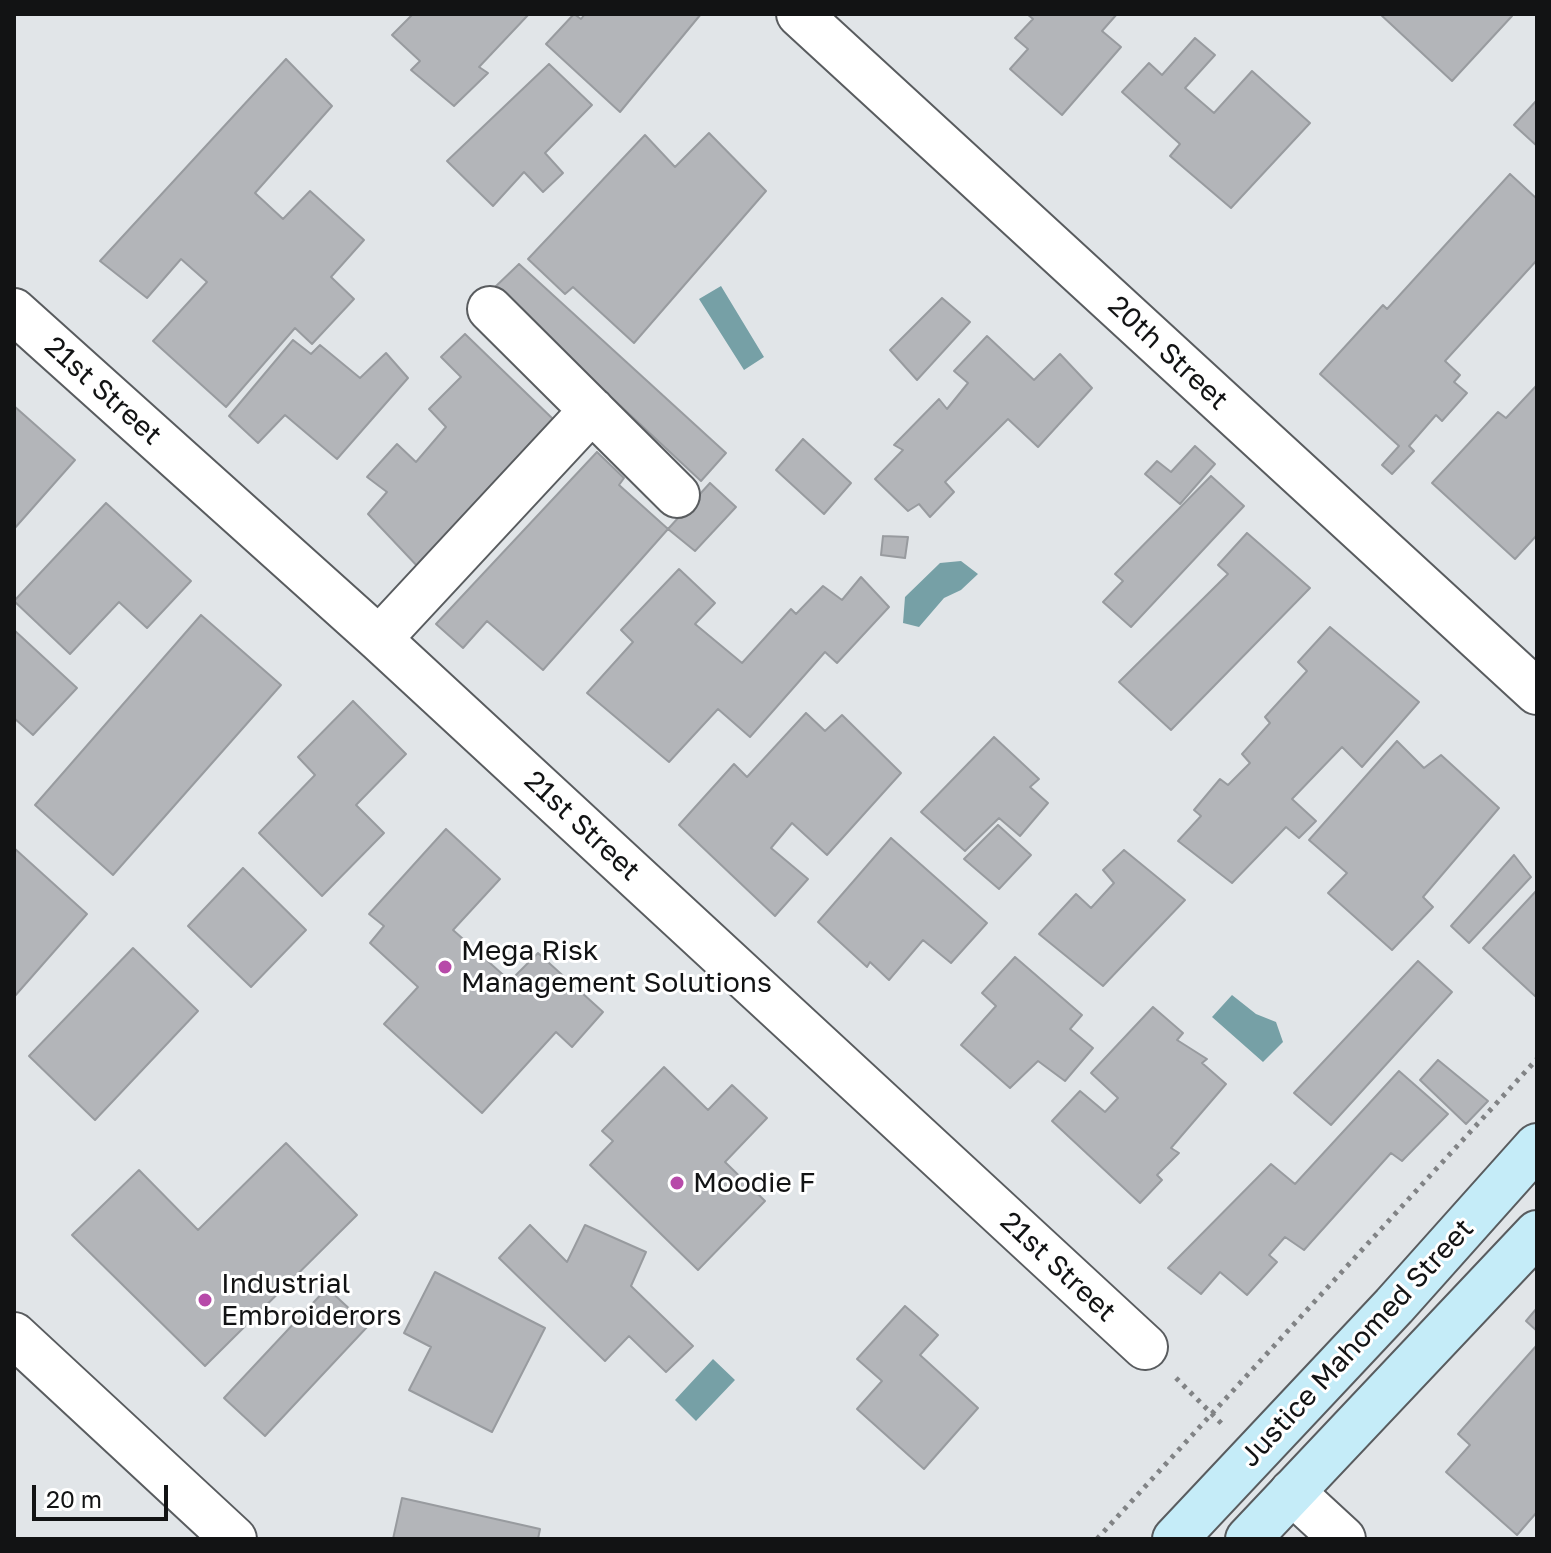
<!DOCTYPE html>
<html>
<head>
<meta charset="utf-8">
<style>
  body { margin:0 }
  #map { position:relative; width:1551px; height:1553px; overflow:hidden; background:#e1e5e8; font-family:"Golos Text",sans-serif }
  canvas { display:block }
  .frame { position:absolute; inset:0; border:16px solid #121314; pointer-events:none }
  .scale { position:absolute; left:32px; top:1485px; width:136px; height:36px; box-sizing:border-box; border:4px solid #121314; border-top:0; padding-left:10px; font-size:24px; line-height:28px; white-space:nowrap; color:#121314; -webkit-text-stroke:6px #fff; paint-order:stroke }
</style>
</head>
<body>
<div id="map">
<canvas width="1551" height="1553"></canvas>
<div class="frame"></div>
<div class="scale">20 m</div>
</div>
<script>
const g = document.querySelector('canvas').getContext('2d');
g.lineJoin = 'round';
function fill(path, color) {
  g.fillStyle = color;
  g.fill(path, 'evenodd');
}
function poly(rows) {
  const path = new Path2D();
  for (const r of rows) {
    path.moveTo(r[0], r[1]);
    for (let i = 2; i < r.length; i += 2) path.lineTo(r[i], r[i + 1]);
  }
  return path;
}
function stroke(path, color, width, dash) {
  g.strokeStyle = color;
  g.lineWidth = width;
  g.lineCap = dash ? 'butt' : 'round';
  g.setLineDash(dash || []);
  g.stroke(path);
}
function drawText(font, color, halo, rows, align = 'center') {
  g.font = font + ' "Golos Text",sans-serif';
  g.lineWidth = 6;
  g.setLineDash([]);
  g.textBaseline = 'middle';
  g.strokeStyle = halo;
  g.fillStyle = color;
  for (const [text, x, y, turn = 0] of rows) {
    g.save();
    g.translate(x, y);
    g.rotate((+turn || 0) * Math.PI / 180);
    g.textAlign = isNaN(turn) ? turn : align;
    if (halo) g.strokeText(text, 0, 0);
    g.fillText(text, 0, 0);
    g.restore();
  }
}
const water = poly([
  [721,286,764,357,744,370,699,299],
  [961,561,978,574,961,590,944,598,919,627,903,623,905,597,940,563],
  [1232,995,1256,1014,1276,1022,1283,1042,1263,1062,1212,1017],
  [713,1359,735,1380,696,1421,675,1400]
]);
const building = poly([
  [413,14,529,14,479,67,488,73,454,106,411,70,420,61,392,35,413,14],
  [574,14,581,19,585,14,701,14,620,112,546,44,574,14],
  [1027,14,1117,14,1102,31,1121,47,1062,115,1010,69,1028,49,1015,38,1033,19,1027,14],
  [1380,14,1509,14,1512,16,1452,81,1380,14],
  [1195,38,1215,55,1185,88,1214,113,1252,71,1310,123,1231,208,1170,156,1180,144,1122,92,1149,63,1162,75,1195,38],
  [286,59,332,106,255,193,283,219,310,191,364,240,331,277,354,299,312,344,295,328,226,407,153,341,207,282,181,259,147,298,100,261,286,59],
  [549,64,592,105,545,153,563,173,543,192,524,172,493,206,447,161,549,64],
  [1537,100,1537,146,1514,125,1537,100],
  [709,133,766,191,634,343,573,287,565,294,528,259,645,135,675,167,709,133],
  [1510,174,1537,199,1537,260,1445,361,1460,375,1454,382,1467,393,1442,421,1436,415,1409,446,1414,451,1392,474,1382,465,1399,446,1320,374,1383,305,1387,309,1510,174],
  [519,264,726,453,701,481,494,288,519,264],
  [942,298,970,322,917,380,890,350,942,298],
  [465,334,554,420,420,569,368,514,387,492,367,477,397,444,416,462,446,427,429,409,461,377,441,357,465,334],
  [987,336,1034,380,1060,354,1092,388,1038,447,1008,419,945,482,954,492,930,517,919,504,908,511,875,479,903,450,894,445,939,399,947,409,968,383,954,371,987,336],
  [293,340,311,354,320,345,360,378,386,353,408,378,337,459,285,415,258,443,229,416,293,340],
  [1537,385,1537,535,1515,559,1432,483,1498,412,1506,418,1537,385],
  [14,406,75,460,14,529,14,406],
  [803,439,851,483,824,514,776,470,803,439],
  [1195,446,1215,464,1180,504,1145,474,1157,461,1171,472,1195,446],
  [597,452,624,478,619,485,668,529,543,670,487,621,463,648,436,624,597,452],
  [1211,476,1244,506,1131,627,1103,602,1123,581,1115,574,1211,476],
  [710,483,736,507,695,551,668,529,710,483],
  [106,503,191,581,147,628,119,602,70,654,14,601,106,503],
  [1247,533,1310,588,1171,730,1119,682,1228,574,1218,565,1247,533],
  [883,536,908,537,905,558,881,555,883,536],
  [679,569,715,603,695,624,742,663,791,609,796,614,823,586,842,600,861,577,889,607,837,663,825,652,750,737,718,709,669,762,587,693,633,642,621,630,679,569],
  [201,615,281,685,113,875,35,805,201,615],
  [1330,627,1419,702,1362,767,1342,747,1292,799,1316,821,1299,838,1286,827,1232,883,1178,841,1201,816,1194,810,1220,779,1228,785,1250,763,1242,754,1270,723,1265,717,1307,671,1298,662,1330,627],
  [14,630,77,688,33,735,14,718,14,630],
  [353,701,406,754,356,805,384,833,322,896,259,833,315,775,298,757,353,701],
  [806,713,825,731,842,715,901,773,827,855,792,823,771,848,808,879,775,916,679,825,734,764,747,777,806,713],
  [994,737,1039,779,1030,787,1048,803,1020,836,999,818,965,851,921,812,994,737],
  [1397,741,1424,768,1441,755,1499,808,1423,897,1433,907,1392,950,1328,893,1347,873,1309,840,1397,741],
  [998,825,1031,855,999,889,964,859,998,825],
  [446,829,500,879,453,930,510,981,538,953,603,1012,572,1047,556,1032,482,1113,384,1024,418,987,370,943,384,926,369,914,446,829],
  [891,838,987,923,951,963,923,940,889,980,870,962,867,967,818,922,891,838],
  [14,848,87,914,14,997,14,848],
  [1124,850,1185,900,1103,986,1039,934,1076,894,1091,908,1114,883,1103,870,1124,850],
  [1514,855,1531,877,1469,943,1451,926,1514,855],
  [243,868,306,930,251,987,188,926,243,868],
  [1537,890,1537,996,1536,997,1483,948,1537,890],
  [133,948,198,1011,95,1120,29,1056,133,948],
  [1015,957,1082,1015,1070,1029,1093,1048,1065,1081,1038,1061,1010,1088,961,1045,996,1006,982,993,1015,957],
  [1418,961,1452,992,1331,1125,1294,1093,1418,961],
  [1153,1007,1183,1033,1177,1040,1207,1059,1202,1063,1226,1084,1171,1148,1179,1153,1157,1175,1162,1180,1140,1203,1052,1121,1080,1091,1105,1112,1118,1098,1091,1073,1153,1007],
  [1438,1060,1488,1101,1466,1124,1420,1080,1438,1060],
  [664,1067,708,1110,732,1085,767,1118,725,1162,765,1201,698,1270,590,1165,613,1141,602,1131,664,1067],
  [1399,1071,1448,1114,1402,1161,1391,1153,1304,1250,1285,1237,1269,1255,1277,1262,1247,1295,1220,1272,1201,1294,1168,1268,1271,1164,1295,1184,1399,1071],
  [286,1143,357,1215,205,1366,72,1235,139,1170,198,1230,286,1143],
  [530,1225,567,1262,585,1225,646,1252,631,1286,693,1346,666,1372,629,1336,605,1361,499,1258,530,1225],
  [435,1272,545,1328,492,1432,409,1390,431,1347,404,1333,435,1272],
  [327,1288,368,1326,265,1436,224,1398,327,1288],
  [905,1306,938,1335,920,1355,978,1408,924,1469,857,1409,882,1381,857,1359,905,1306],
  [1537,1308,1537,1331,1526,1321,1537,1308],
  [1537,1345,1537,1512,1517,1535,1446,1472,1470,1445,1458,1434,1537,1345],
  [402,1498,540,1529,538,1539,393,1539,402,1498]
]);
const path = poly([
  [1176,1378,1223,1425],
  [1097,1539,1537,1059]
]);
const street = poly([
  [799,14,1537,692],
  [490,309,677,495],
  [14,311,379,639,1145,1347],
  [379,639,592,410],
  [14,1335,234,1539],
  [1292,1492,1343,1539]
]);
const secondary = poly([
  [1175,1539,1394,1306,1537,1146],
  [1248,1539,1537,1233]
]);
const markers = [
  [445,967,8,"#b74aa9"],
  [677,1183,8,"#b74aa9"],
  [205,1300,8,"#b74aa9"]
];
const streetNames = [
  ["20th Street",1168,353,43],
  ["21st Street",103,391,42],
  ["21st Street",582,826,43],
  ["21st Street",1058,1267,43],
  ["Justice Mahomed Street",1357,1343,-47]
];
const poiNames = [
  ["Mega Risk",461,951],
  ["Management Solutions",461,983],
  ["Moodie F",693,1183],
  ["Industrial",221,1284],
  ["Embroiderors",221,1316]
];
fill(water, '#76a0a6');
fill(building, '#b3b5b9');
stroke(building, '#989b9f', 2);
stroke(street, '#595c5f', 48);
stroke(secondary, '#595c5f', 48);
stroke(path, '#818385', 5, [4, 6]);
stroke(street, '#fff', 44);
stroke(secondary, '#c5ecf8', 44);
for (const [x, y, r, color] of markers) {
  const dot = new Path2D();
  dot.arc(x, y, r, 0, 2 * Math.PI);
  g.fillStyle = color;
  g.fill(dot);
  stroke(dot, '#fff', 3);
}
drawText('28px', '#121314', '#fff', streetNames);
drawText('28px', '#121314', '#fff', poiNames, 'left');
</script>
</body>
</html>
